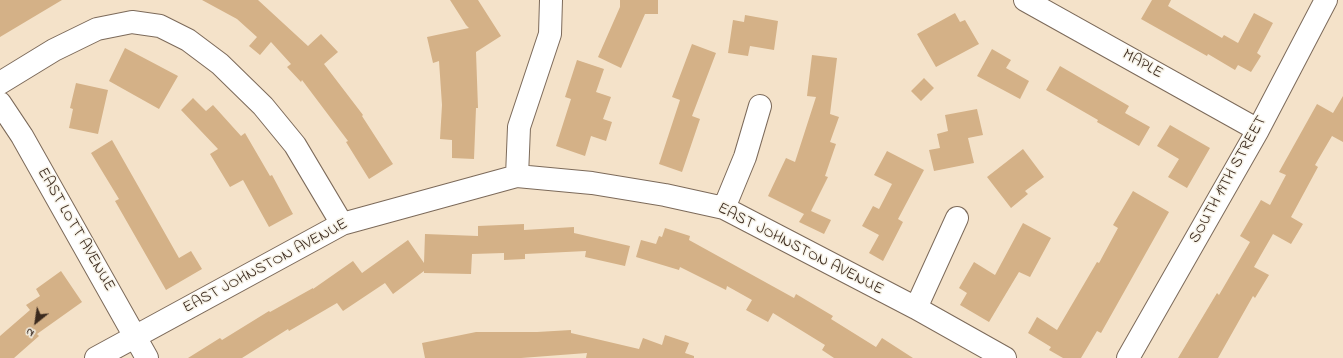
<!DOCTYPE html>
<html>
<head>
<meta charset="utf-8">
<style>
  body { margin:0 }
  #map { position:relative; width:1343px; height:358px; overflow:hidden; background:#f4e2c9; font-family:"Indie Flower",sans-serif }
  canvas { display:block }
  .north { position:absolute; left:16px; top:302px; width:40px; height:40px; -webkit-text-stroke:3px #f7f3e8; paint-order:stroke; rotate:210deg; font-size:11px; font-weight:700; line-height:16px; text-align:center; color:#3b2a1e }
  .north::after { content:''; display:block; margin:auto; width:14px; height:18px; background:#3b2a1e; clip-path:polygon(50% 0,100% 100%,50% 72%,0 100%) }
</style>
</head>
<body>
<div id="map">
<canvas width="1343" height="358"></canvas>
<div class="north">N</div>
</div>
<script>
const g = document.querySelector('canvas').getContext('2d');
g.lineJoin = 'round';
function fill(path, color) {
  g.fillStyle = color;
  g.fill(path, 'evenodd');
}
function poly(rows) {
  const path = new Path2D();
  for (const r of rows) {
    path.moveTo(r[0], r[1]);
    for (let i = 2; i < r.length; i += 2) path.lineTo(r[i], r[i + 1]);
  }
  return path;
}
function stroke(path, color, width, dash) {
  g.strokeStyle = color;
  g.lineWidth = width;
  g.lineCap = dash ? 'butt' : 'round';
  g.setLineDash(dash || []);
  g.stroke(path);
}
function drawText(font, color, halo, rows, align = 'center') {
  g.font = font + ' "Indie Flower",sans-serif';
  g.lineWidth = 3;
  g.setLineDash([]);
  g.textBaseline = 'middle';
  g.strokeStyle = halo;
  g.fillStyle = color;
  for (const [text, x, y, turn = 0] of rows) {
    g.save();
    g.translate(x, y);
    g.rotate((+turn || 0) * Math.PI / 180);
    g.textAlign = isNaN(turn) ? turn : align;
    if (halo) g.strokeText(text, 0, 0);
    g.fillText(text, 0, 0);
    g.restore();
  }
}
const building = poly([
  [0,0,62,0,0,37],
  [202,0,258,0,308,46,321,34,338,52,324,64,363,115,362,116,393,164,369,179,346,142,348,141,302,80,301,82,287,67,291,64,271,42,260,55,249,46,257,37,237,19],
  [450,0,478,0,501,36,476,52,478,108,476,108,474,159,452,158,452,140,440,139,442,105,439,61,433,63,427,37,469,28,466,25],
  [620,0,658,0,658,14,645,14,621,68,598,57,620,7],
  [1152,0,1171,0,1168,6,1222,38,1224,35,1238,43,1254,13,1273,23,1257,53,1261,56,1251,72,1238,65,1235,70,1208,54,1207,56,1141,19],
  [955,13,960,22,965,20,979,44,936,67,917,34],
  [745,15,778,21,774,50,750,46,748,56,728,53,733,20,744,22],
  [692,44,716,53,692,116,700,119,682,172,659,164,680,100,672,97],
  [125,48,178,76,159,109,109,81],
  [992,49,1011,60,1006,68,1029,81,1020,99,977,76],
  [812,55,837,58,830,114,839,117,830,142,836,144,825,176,828,177,811,211,831,220,824,234,799,222,804,214,768,196,786,158,795,162,816,97,807,96],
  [577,60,604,69,596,92,611,97,603,119,612,122,606,141,591,136,585,156,556,146,571,99,565,97],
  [1060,66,1129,106,1125,113,1150,127,1139,146,1097,122,1098,120,1046,90],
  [924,78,934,88,921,101,911,91],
  [76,83,108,90,98,134,69,128,73,109,70,108],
  [1343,96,1343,142,1332,136,1315,165,1318,167,1291,217,1303,224,1291,244,1273,234,1254,267,1269,275,1255,298,1253,296,1218,358,1178,358,1217,293,1219,295,1250,242,1240,236,1261,200,1270,205,1286,175,1279,172,1317,104,1333,113],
  [193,98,206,111,213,105,241,136,245,133,270,176,272,175,293,214,269,227,243,180,230,187,210,154,218,149,181,110],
  [977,109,983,135,968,138,974,163,934,171,929,150,940,148,937,134,948,131,945,115],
  [1170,125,1210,148,1187,188,1168,177,1179,159,1157,146],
  [112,140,179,258,191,251,202,269,166,290,115,201,119,199,91,153],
  [1023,149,1044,177,1025,191,1028,194,1011,208,987,177],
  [887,151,924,170,898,219,903,222,883,261,869,253,879,235,862,226,873,206,879,209,892,184,874,175],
  [1133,191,1169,212,1101,333,1097,331,1081,358,1063,358,1049,350,1051,347,1028,333,1037,317,1057,330,1097,262,1099,263,1118,228,1113,225],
  [1023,223,1051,238,1030,277,1019,272,989,322,960,305,967,293,959,288,974,262,995,275],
  [524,224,524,230,574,227,574,233,630,246,625,266,585,257,586,251,525,254,525,259,504,260,504,253,472,254,471,274,424,273,424,271,393,294,385,283,343,311,337,303,289,331,288,329,242,358,188,358,220,338,222,340,269,311,270,312,313,288,313,289,353,261,362,273,408,240,424,263,425,234,478,236,478,226],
  [665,228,690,236,689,240,794,298,796,294,833,316,831,319,876,347,882,338,913,358,834,358,822,350,825,345,773,313,768,322,746,310,752,300,727,286,726,290,680,267,679,270,636,257,641,240,656,244,659,236,662,237],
  [61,271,82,302,37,334,39,336,14,358,0,358,0,336,30,310,26,305,40,296,36,289],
  [571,330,571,333,639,349,643,338,662,345,665,335,689,343,685,353,694,356,694,358,586,358,587,353,521,358,425,358,422,343,476,332,537,332]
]);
const minor = poly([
  [1025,0,1258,130],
  [0,83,54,50,97,29,132,22,160,26,188,40,220,64,263,106,295,145,342,224],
  [0,103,22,136,147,358],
  [517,176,519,127,550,34,551,0],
  [724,208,745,157,760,106],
  [916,308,957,218],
  [96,358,342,224,517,176,592,183,665,195,724,208,916,308,1005,358],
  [1128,358,1258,130,1326,0]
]);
const streetNames = [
  ["MAPLE",1142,65,29],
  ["SOUTH 19TH STREET",1229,180,-61],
  ["EAST LOTT AVENUE",75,230,60],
  ["EAST JOHNSTON AVENUE",800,250,27],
  ["EAST JOHNSTON AVENUE",266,267,-28]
];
fill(building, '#d4b187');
stroke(minor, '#7c6a5a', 24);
stroke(minor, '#fff', 22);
drawText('16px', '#3b2a1e', '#f7f3e8', streetNames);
</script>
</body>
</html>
